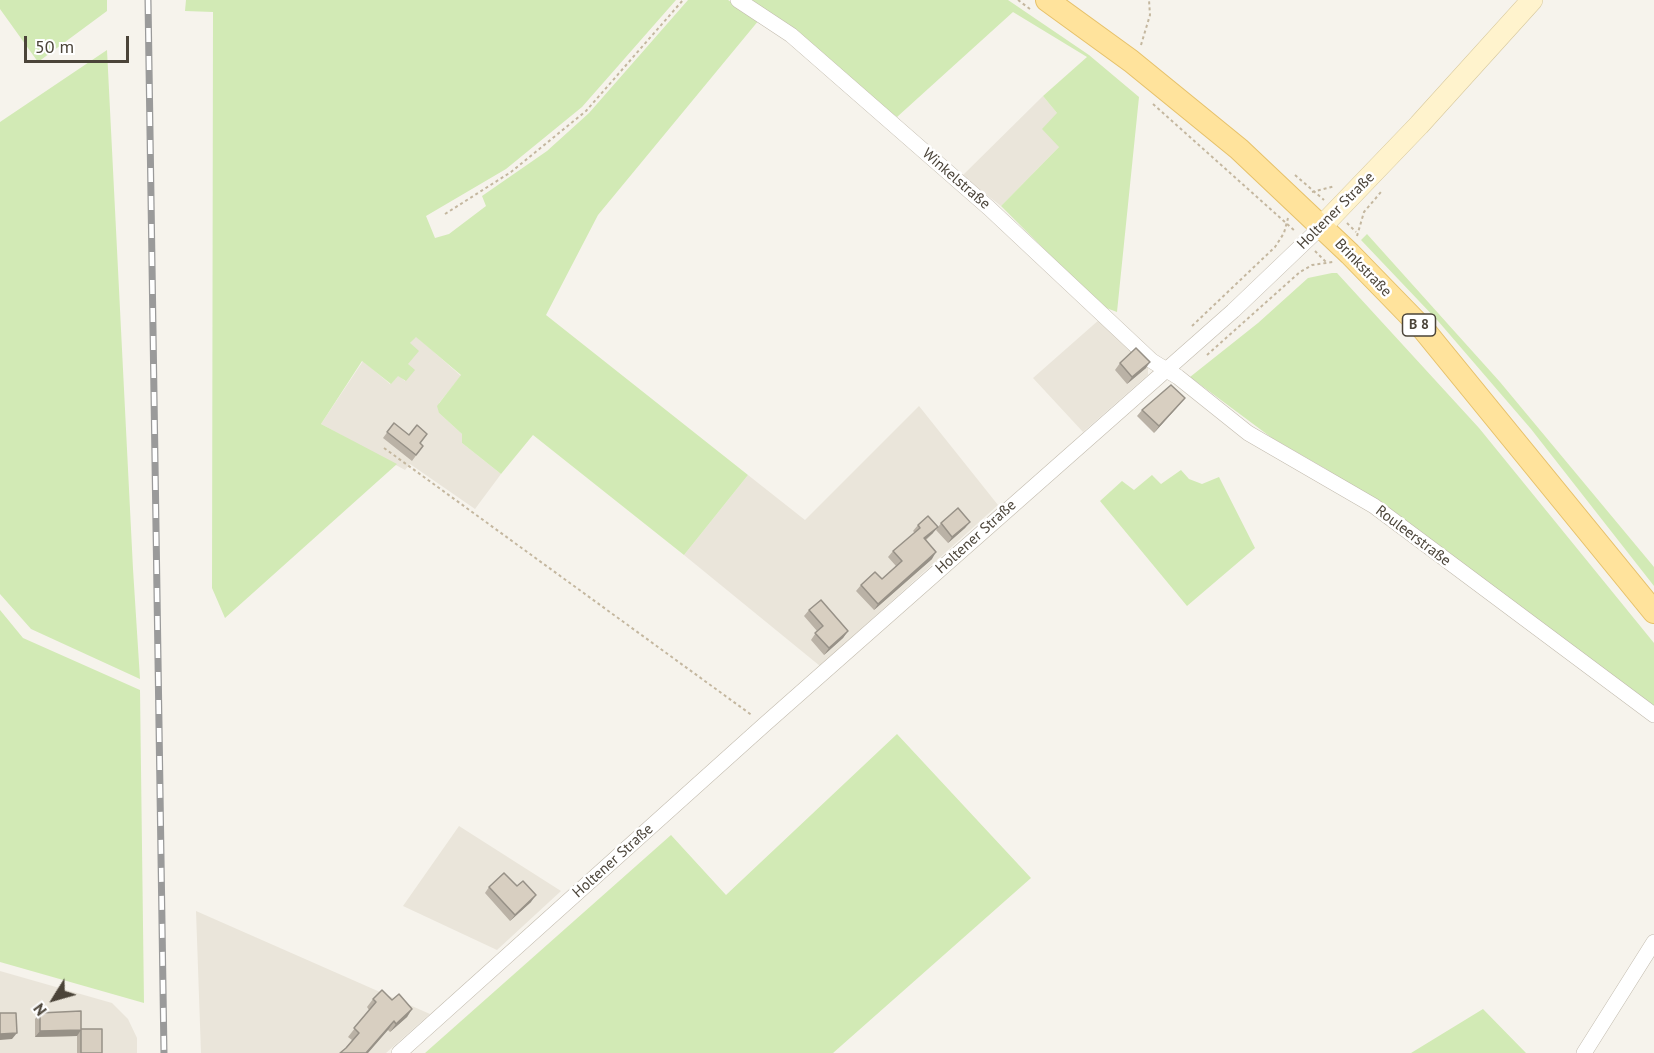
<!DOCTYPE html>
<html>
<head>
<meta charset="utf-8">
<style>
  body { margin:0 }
  #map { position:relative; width:1654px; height:1053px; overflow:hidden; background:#f6f3ec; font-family:"PT Sans",sans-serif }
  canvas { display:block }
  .north { position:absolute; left:24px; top:969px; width:60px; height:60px; -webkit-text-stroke:4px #fff; paint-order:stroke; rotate:233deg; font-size:16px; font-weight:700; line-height:24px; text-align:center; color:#4b4439 }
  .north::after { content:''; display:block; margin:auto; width:21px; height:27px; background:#4b4439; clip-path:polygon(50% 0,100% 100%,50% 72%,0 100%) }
  .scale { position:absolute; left:24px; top:36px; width:105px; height:27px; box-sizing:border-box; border:3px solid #4b4439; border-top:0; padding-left:8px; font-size:18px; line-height:21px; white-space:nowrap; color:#4b4439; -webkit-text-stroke:4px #fff; paint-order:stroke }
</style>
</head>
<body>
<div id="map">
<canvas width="1654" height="1053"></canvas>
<div class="north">N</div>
<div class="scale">50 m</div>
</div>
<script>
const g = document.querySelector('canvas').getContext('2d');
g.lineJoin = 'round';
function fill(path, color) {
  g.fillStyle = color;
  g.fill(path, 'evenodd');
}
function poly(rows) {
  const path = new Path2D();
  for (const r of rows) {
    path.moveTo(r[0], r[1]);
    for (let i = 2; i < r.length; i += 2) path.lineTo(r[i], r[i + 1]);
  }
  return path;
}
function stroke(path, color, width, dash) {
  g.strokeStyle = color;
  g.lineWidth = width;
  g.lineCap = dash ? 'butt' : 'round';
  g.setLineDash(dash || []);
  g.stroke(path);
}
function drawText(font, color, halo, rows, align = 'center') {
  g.font = font + ' "PT Sans",sans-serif';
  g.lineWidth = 5;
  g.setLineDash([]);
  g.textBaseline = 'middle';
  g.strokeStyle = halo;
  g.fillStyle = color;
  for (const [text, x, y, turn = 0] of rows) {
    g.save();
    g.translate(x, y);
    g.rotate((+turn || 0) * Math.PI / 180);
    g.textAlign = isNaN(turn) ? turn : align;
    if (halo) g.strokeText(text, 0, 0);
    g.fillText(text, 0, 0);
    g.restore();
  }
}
const residential = poly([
  [1043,96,1057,113,1059,147,1001,206,962,176],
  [1100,319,1148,367,1148,375,1083,432,1033,378],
  [416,336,461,376,439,403,439,413,462,434,462,443,501,474,475,509,410,464,405,470,321,424,363,361,390,384,398,375,405,381,410,343],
  [919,406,998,505,820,666,684,555,748,475,805,520],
  [459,826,561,891,497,950,403,906],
  [196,911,430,1014,386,1053,201,1053],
  [0,971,112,1003,128,1019,137,1038,137,1053,0,1053]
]);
const green = poly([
  [0,0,107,0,107,11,38,62,0,9],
  [186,0,676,0,582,107,506,169,426,216,435,238,449,234,486,206,482,196,547,151,589,113,688,0,728,0,759,20,598,215,546,315,748,475,684,555,533,435,501,474,462,443,462,434,439,413,437,406,461,375,416,337,410,343,419,351,408,364,415,370,406,381,398,376,391,384,362,361,321,424,397,464,225,618,212,588,213,12,185,11],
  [746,0,1008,0,1089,55,1139,97,1117,312,1101,306,1001,206,1059,147,1042,129,1057,113,1043,96,1087,57,1013,12,897,117],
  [107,50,133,569,140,679,31,629,0,594,0,122],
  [1367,234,1500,382,1654,567,1654,586,1531,429,1438,321,1361,240],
  [1332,273,1337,273,1479,428,1654,643,1654,709,1326,469,1272,438,1190,377,1258,323,1308,278],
  [1181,470,1189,479,1202,484,1219,477,1255,548,1187,606,1100,501,1122,481,1134,490,1152,475,1161,484],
  [0,610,23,638,140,690,144,1003,0,962],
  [897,734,1031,878,833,1053,425,1053,671,835,726,895],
  [1483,1009,1526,1053,1411,1053]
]);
const path = poly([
  [1018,0,1030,9],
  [1141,45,1150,15,1149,0],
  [1153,104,1296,232],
  [1295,175,1324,200],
  [1312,192,1335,186],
  [445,214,511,172,586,111,683,0],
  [1347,223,1356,232],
  [1357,236,1364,212,1381,192],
  [1315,251,1326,262],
  [1192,326,1275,247,1284,233,1288,218],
  [1207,355,1300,272,1312,265,1333,262],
  [384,448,753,716]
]);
const street = poly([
  [738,0,791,35,989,208,1152,361,1178,377,1248,433,1374,506,1654,715],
  [399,1053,764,725,1233,311,1322,226],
  [1584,1053,1654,942]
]);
const secondary = poly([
  [1322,226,1419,125,1532,0]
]);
const primary = poly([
  [1047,0,1131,61,1239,149,1350,254,1424,330,1654,612]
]);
const rail = poly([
  [148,0,164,1053]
]);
const wall = poly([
  [1120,363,1146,368,1127,384,1115,370],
  [1180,404,1154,433,1137,416,1142,410],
  [394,423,423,446,412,461,383,438],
  [970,522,965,528,948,543,936,530,941,523],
  [918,525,933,533,926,540,932,559,874,610,856,591,861,585,882,579,896,566,888,557,893,551,915,533,913,531],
  [809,610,848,631,843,638,824,655,811,640,817,631,804,616],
  [489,887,531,902,510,921,485,893],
  [373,999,392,1000,412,1009,407,1017,390,1032,388,1030,346,1048,352,1040,348,1037,369,1010,367,1007],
  [40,1013,81,1029,102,1053,77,1053,77,1036,35,1037,35,1019]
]);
const shadedWall = poly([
  [1150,362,1146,368,1127,384,1132,377],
  [1185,398,1180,404,1154,433,1159,426],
  [970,522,965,528,948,543,952,537],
  [938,527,933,533,920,544,924,538],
  [936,552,932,559,874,610,878,604],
  [848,631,843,638,824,655,829,648],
  [536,895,531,902,510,921,515,915],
  [412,1009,407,1017,390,1032,396,1024],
  [394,1021,388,1030,368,1053,366,1053],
  [81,1030,77,1036,35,1037,40,1031],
  [17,1033,12,1039,0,1040,0,1034]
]);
const building = poly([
  [1136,348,1150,362,1132,377,1120,363,1136,348],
  [1171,385,1185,398,1159,426,1142,410,1171,385],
  [394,423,409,435,417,425,427,434,420,443,423,446,416,455,387,432,394,423],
  [958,508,970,522,952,537,941,523,958,508],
  [928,516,938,527,924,538,936,552,878,604,861,585,875,572,882,579,902,561,893,551,920,528,918,525,928,516],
  [821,600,848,631,829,648,815,633,823,626,809,610,821,600],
  [504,873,517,886,523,881,536,895,515,915,489,887,504,873],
  [382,990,392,1000,399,994,412,1009,396,1024,394,1021,366,1053,340,1053,346,1048,359,1033,354,1028,376,1002,373,999,382,990],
  [81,1011,81,1029,102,1029,102,1053,81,1053,81,1030,40,1031,40,1013,81,1011],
  [0,1013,16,1013,17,1033,0,1034,0,1013]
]);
const shields = [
  [1419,325,33]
];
const shieldNames = [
  ["B 8",1419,325]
];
const streetNames = [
  ["Winkelstraße",956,179,41],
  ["Holtener Straße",1336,211,-45],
  ["Brinkstraße",1363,268,46],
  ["Rouleerstraße",1413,536,37],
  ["Holtener Straße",976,537,-42],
  ["Holtener Straße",613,861,-42]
];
fill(residential, '#eae5da');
fill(green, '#d2eab5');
stroke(street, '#c2bbae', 16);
stroke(secondary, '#d6c79b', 22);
stroke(primary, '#e6c16a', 24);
stroke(path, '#c4b79f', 2, [3, 3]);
stroke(street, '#fff', 15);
stroke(secondary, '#fff3cd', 21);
stroke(primary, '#ffe39c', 22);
stroke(rail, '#9a9a9a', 7);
stroke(rail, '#fff', 4.5, [14]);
fill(wall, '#bab2a6');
fill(shadedWall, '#979187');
fill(building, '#d8cfc1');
stroke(building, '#979187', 1.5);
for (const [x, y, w] of shields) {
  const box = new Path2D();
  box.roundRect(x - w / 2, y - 11, w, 22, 4.5);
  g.fillStyle = '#fff';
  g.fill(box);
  stroke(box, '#4b4439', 1.5);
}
drawText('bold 14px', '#4b4439', null, shieldNames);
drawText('15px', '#4b4439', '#fff', streetNames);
</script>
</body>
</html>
